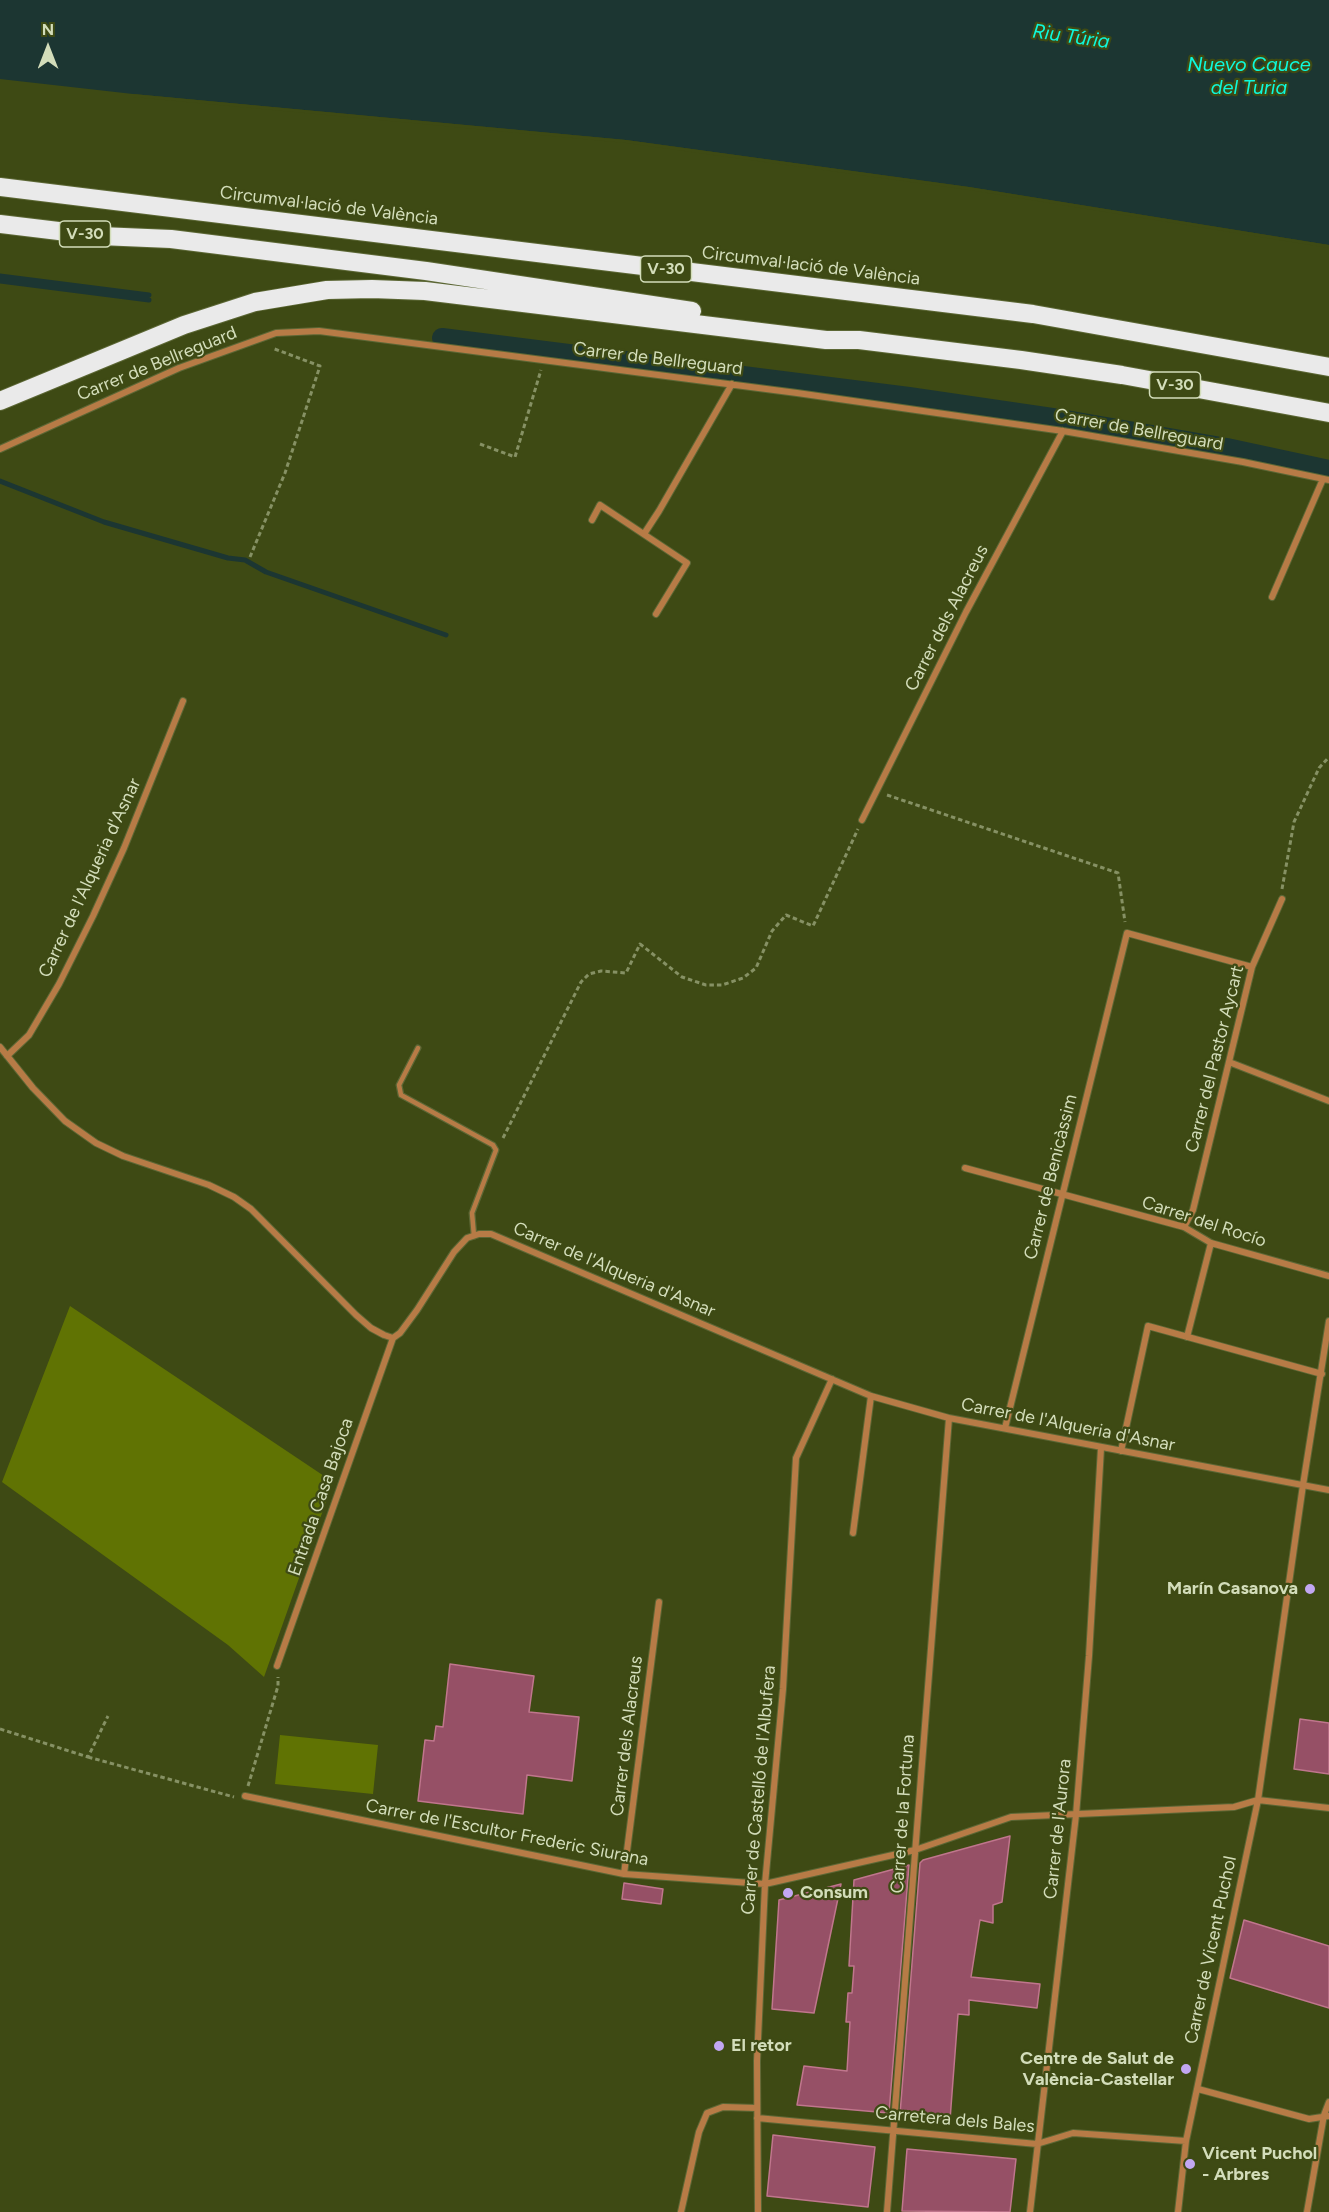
<!DOCTYPE html>
<html>
<head>
<meta charset="utf-8">
<style>
  body { margin:0 }
  #map { position:relative; width:1329px; height:2212px; overflow:hidden; background:#3e4a14; font-family:Figtree,sans-serif }
  canvas { display:block }
  .north { position:absolute; left:18px; top:18px; width:60px; height:60px; -webkit-text-stroke:4px #3e4a14; paint-order:stroke; rotate:0deg; font-size:16px; font-weight:700; line-height:24px; text-align:center; color:#d3ddba }
  .north::after { content:''; display:block; margin:auto; width:21px; height:27px; background:#d3ddba; clip-path:polygon(50% 0,100% 100%,50% 72%,0 100%) }
</style>
</head>
<body>
<div id="map">
<canvas width="1329" height="2212"></canvas>
<div class="north">N</div>
</div>
<script>
const g = document.querySelector('canvas').getContext('2d');
g.lineJoin = 'round';
function fill(path, color) {
  g.fillStyle = color;
  g.fill(path, 'evenodd');
}
function poly(rows) {
  const path = new Path2D();
  for (const r of rows) {
    path.moveTo(r[0], r[1]);
    for (let i = 2; i < r.length; i += 2) path.lineTo(r[i], r[i + 1]);
  }
  return path;
}
function stroke(path, color, width, dash) {
  g.strokeStyle = color;
  g.lineWidth = width;
  g.lineCap = dash ? 'butt' : 'round';
  g.setLineDash(dash || []);
  g.stroke(path);
}
function drawText(font, color, halo, rows, align = 'center') {
  g.font = font + ' Figtree,sans-serif';
  g.lineWidth = 4.5;
  g.setLineDash([]);
  g.textBaseline = 'middle';
  g.strokeStyle = halo;
  g.fillStyle = color;
  for (const [text, x, y, turn = 0] of rows) {
    g.save();
    g.translate(x, y);
    g.rotate((+turn || 0) * Math.PI / 180);
    g.textAlign = isNaN(turn) ? turn : align;
    if (halo) g.strokeText(text, 0, 0);
    g.fillText(text, 0, 0);
    g.restore();
  }
}
const green = poly([
  [70,1306,333,1482,264,1677,228,1645,2,1482],
  [280,1735,378,1745,373,1794,275,1784]
]);
const water = poly([
  [0,0,1329,0,1329,245,969,187,626,140,133,94,0,79]
]);
const pier = poly([
  [133,94,626,140,969,187,1329,245,1329,248,969,190,626,143,133,97]
]);
const stream = poly([
  [0,276,149,295],
  [0,281,149,300],
  [443,333,1067,414,1229,444,1329,464],
  [0,481,104,522,228,558,245,560,266,572,446,635]
]);
const canal = poly([
  [442,338,909,397,1066,420,1227,448,1329,470]
]);
const building = poly([
  [450,1664,534,1676,529,1712,579,1717,572,1781,527,1775,523,1814,418,1801,425,1740,434,1741,436,1726,443,1727,450,1664],
  [1300,1719,1329,1723,1329,1774,1294,1769,1300,1719],
  [1010,1836,1002,1902,993,1905,993,1923,980,1920,971,1977,1040,1984,1037,2008,969,2000,969,2015,958,2014,950,2120,900,2114,920,1863,923,1860,1010,1836],
  [909,1865,889,2113,797,2105,804,2066,847,2071,850,2022,846,2022,848,1993,852,1993,854,1966,849,1966,854,1880,909,1865],
  [624,1883,663,1889,661,1904,622,1899,624,1883],
  [841,1884,814,2013,772,2009,779,1900,841,1884],
  [1244,1920,1329,1946,1329,2008,1230,1978,1244,1920],
  [773,2135,875,2147,868,2207,767,2196,773,2135],
  [907,2149,1016,2159,1010,2212,902,2211,907,2149]
]);
const path = poly([
  [480,444,515,457,541,370],
  [250,557,285,473,320,366,272,348],
  [887,795,1118,873,1125,922],
  [1282,889,1294,822,1319,768,1329,757],
  [503,1138,581,982,589,974,601,971,626,973,640,944,682,977,706,985,722,985,743,978,756,968,772,931,786,915,813,926,858,829],
  [0,1729,88,1757,108,1716],
  [88,1757,234,1797],
  [248,1786,278,1686,278,1677]
]);
const lane = poly([
  [418,1048,399,1085,401,1095,493,1145,496,1150,472,1213,474,1236]
]);
const street = poly([
  [0,449,179,368,276,333,319,331,797,393,1063,431,1243,462,1329,480],
  [592,520,600,505,687,563,656,614],
  [644,534,659,511,732,384],
  [1272,597,1323,479],
  [862,820,966,612,1063,431],
  [0,1047,33,1088,65,1121,96,1143,123,1156,209,1185,234,1197,251,1209,356,1315,371,1328,384,1335,393,1338],
  [7,1056,29,1035,59,984,93,916,124,848,183,701],
  [1229,1062,1329,1101],
  [965,1168,1184,1227,1211,1243,1329,1276],
  [1184,1227,1193,1210,1252,967,1282,899],
  [1187,1337,1211,1243],
  [393,1338,400,1333,417,1310,454,1252,467,1238,479,1234,491,1234,871,1396,949,1418,1329,1490],
  [1005,1428,1127,933,1252,967],
  [1121,1451,1148,1326,1322,1374],
  [853,1533,871,1396],
  [277,1666,393,1338],
  [245,1796,624,1874,765,1884,915,1850,1011,1817,1234,1807,1258,1800,1329,1808],
  [624,1874,659,1602],
  [1198,2089,1309,2119,1329,2116],
  [757,2118,1037,2144,1073,2133,1186,2141],
  [681,2212,699,2132,707,2113,723,2107,757,2108],
  [758,2212,757,2061,765,1884,783,1689,796,1458,832,1379],
  [887,2212,949,1418],
  [1030,2212,1076,1815,1089,1656,1101,1448],
  [1178,2212,1186,2141,1258,1800,1303,1485,1329,1321],
  [1307,2212,1324,2115,1329,2102]
]);
const highway = poly([
  [0,187,1033,314,1329,367],
  [0,224,100,236,171,239,426,271,692,311],
  [0,401,184,325,255,302,327,290,372,289,425,291,826,340,859,340,1021,360,1122,375,1329,413]
]);
const markers = [
  [1310,1589,6,"#c2a7f2"],
  [788,1893,6,"#c2a7f2"],
  [719,2046,6,"#c2a7f2"],
  [1186,2069,6,"#c2a7f2"],
  [1190,2164,6,"#c2a7f2"]
];
const shields = [
  [85,234,51],
  [666,269,51],
  [1175,385,51]
];
const shieldNames = [
  ["V-30",85,234],
  ["V-30",666,269],
  ["V-30",1175,385]
];
const streetNames = [
  ["Circumval·lació de València",329,206,7],
  ["Circumval·lació de València",811,266,7],
  ["Carrer de Bellreguard",658,359,7],
  ["Carrer de Bellreguard",157,364,-22],
  ["Carrer de Bellreguard",1139,430,10],
  ["Carrer dels Alacreus",947,618,-63],
  ["Carrer de l'Alqueria d'Asnar",90,878,-65],
  ["Carrer del Pastor Aycart",1215,1059,-76],
  ["Carrer de Benicàssim",1051,1177,-76],
  ["Carrer del Rocío",1204,1222,18],
  ["Carrer de l'Alqueria d'Asnar",614,1270,23],
  ["Carrer de l'Alqueria d'Asnar",1068,1425,11],
  ["Entrada Casa Bajoca",321,1497,-71],
  ["Carrer dels Alacreus",627,1736,-83],
  ["Carrer de Castelló de l'Albufera",759,1790,-85],
  ["Carrer de la Fortuna",903,1814,-86],
  ["Carrer de l'Aurora",1058,1829,-84],
  ["Carrer de l'Escultor Frederic Siurana",507,1833,11],
  ["Carrer de Vicent Puchol",1211,1950,-78],
  ["Carretera dels Bales",955,2120,5]
];
const poiNames = [
  ["Marín Casanova",1298,1589,"right"],
  ["Consum",800,1893],
  ["El retor",731,2046],
  ["Centre de Salut de",1174,2059,"right"],
  ["València-Castellar",1174,2080,"right"],
  ["Vicent Puchol",1202,2154],
  ["- Arbres",1202,2175]
];
const waterNames = [
  ["Riu Túria",1071,37,8],
  ["Nuevo Cauce",1249,65],
  ["del Turia",1249,88]
];
fill(green, '#607303');
fill(water, '#1c3632');
fill(pier, '#3e4a14');
stroke(stream, '#1c3632', 5);
stroke(canal, '#1c3632', 20);
fill(building, '#965066');
stroke(building, '#c0768d', 1.5);
stroke(lane, '#5c6735', 7);
stroke(street, '#5c6735', 8);
stroke(highway, '#5c6735', 20);
stroke(path, '#869164', 3, [4.5, 3]);
stroke(lane, '#b77b46', 4.5);
stroke(street, '#b77b46', 6);
stroke(highway, '#eaeaea', 18);
for (const [x, y, r, color] of markers) {
  const dot = new Path2D();
  dot.arc(x, y, r, 0, 2 * Math.PI);
  g.fillStyle = color;
  g.fill(dot);
  stroke(dot, '#3e4a14', 2);
}
for (const [x, y, w] of shields) {
  const box = new Path2D();
  box.roundRect(x - w / 2, y - 13, w, 26, 4.5);
  g.fillStyle = '#3e4a14';
  g.fill(box);
  stroke(box, '#d3ddba', 1.5);
}
drawText('bold 16px', '#d3ddba', null, shieldNames);
drawText('18px', '#d3ddba', '#3e4a14', streetNames);
drawText('bold 18px', '#d3ddba', '#3e4a14', poiNames, 'left');
drawText('italic 20px', '#0ef9dd', '#3e4a14', waterNames);
</script>
</body>
</html>
